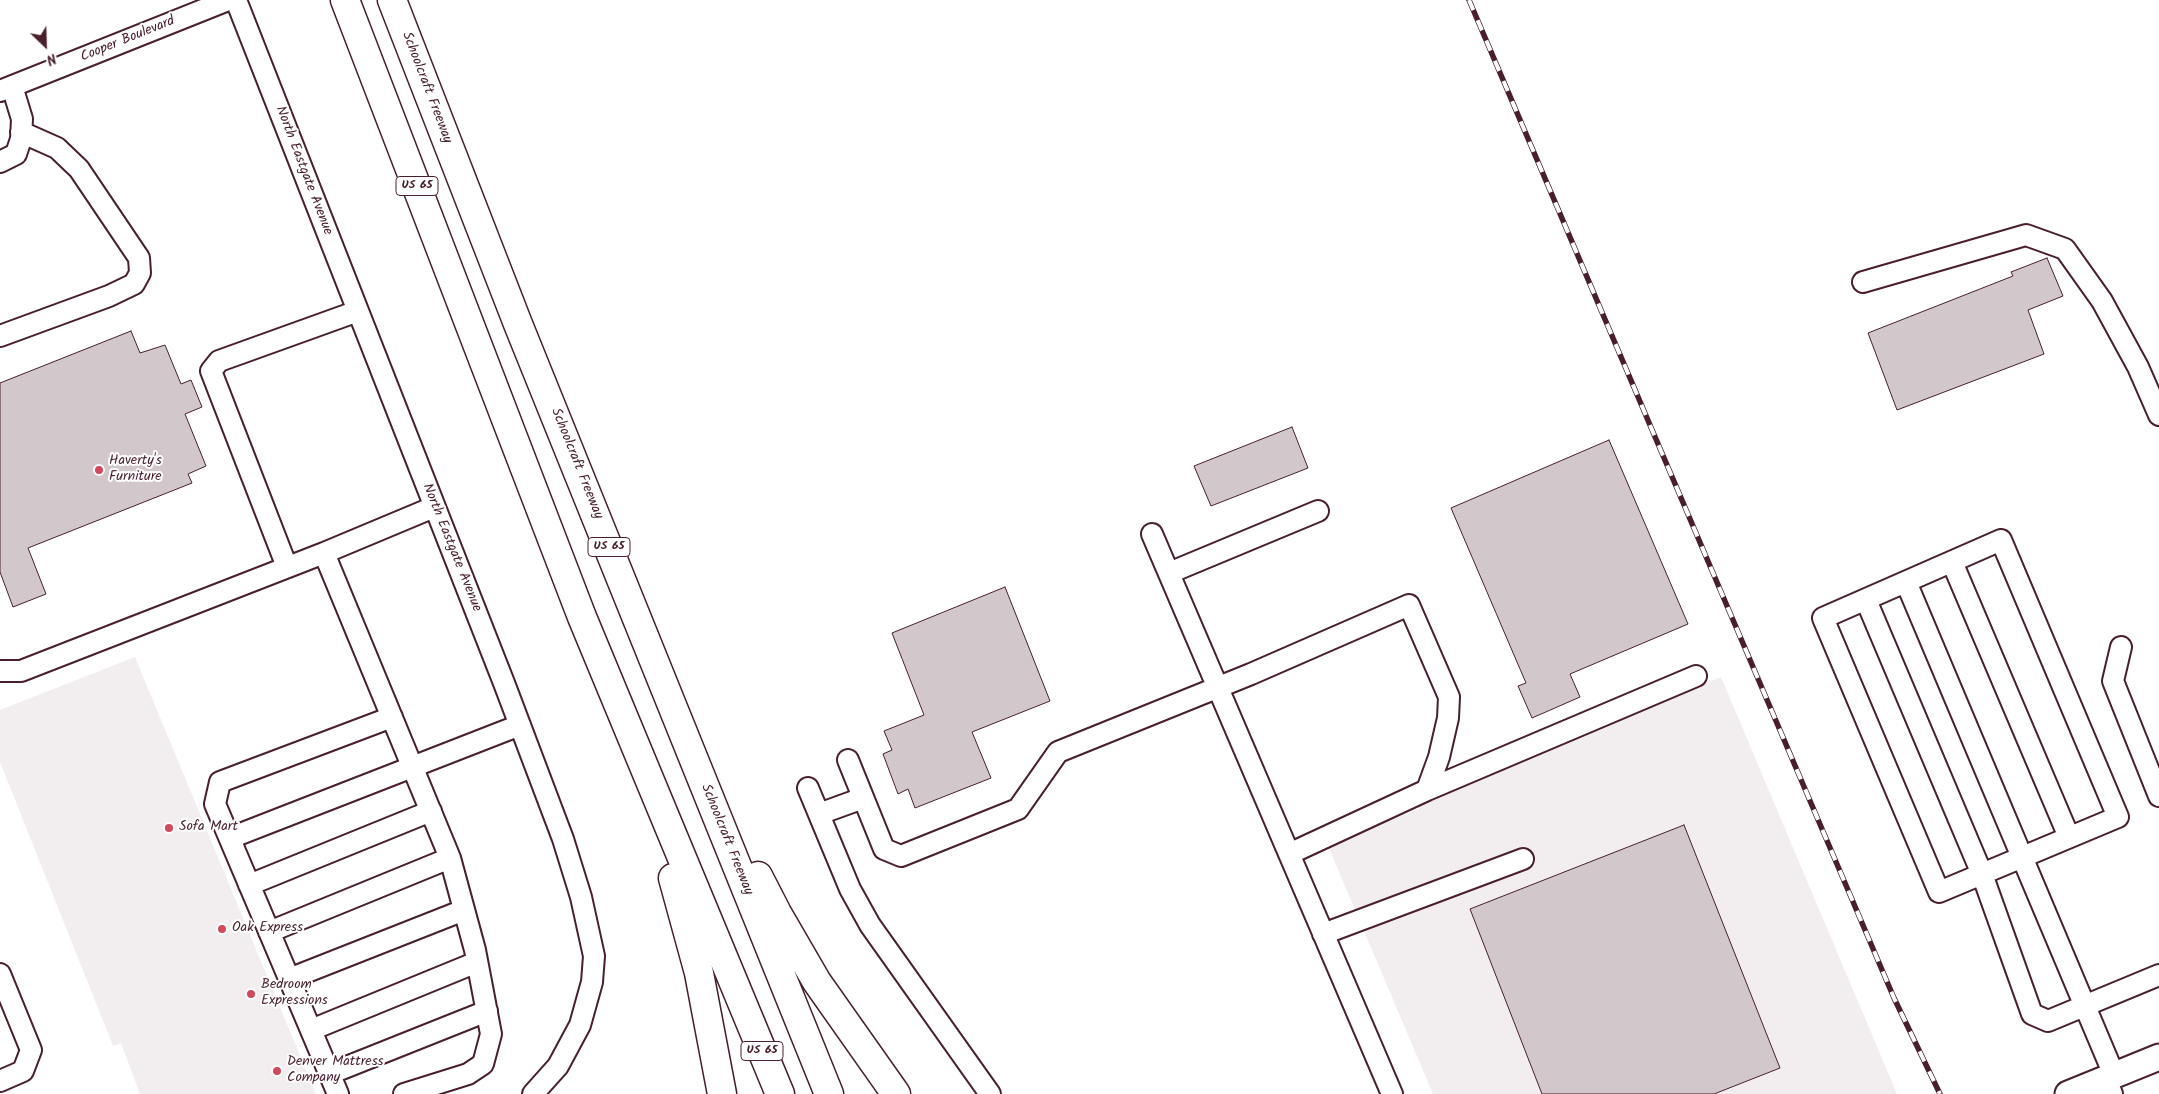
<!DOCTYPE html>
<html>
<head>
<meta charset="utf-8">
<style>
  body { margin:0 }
  #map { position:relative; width:2159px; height:1094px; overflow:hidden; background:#fff; font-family:Kalam,sans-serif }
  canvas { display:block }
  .north { position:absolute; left:20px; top:20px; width:50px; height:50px; -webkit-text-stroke:4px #fff; paint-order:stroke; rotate:156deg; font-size:14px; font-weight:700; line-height:20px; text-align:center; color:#4a1f2b }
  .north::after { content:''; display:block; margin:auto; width:18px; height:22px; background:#4a1f2b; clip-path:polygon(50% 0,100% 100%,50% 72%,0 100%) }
</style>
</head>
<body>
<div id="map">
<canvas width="2159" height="1094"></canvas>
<div class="north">N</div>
</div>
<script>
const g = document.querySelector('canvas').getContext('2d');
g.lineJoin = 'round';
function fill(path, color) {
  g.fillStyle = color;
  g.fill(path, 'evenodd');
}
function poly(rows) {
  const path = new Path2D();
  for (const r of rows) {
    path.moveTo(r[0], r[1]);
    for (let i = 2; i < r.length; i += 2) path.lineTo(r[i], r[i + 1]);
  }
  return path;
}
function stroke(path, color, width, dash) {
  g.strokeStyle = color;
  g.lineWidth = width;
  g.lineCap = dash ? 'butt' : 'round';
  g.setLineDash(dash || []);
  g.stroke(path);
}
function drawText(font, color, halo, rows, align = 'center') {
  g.font = font + ' Kalam,sans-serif';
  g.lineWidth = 4;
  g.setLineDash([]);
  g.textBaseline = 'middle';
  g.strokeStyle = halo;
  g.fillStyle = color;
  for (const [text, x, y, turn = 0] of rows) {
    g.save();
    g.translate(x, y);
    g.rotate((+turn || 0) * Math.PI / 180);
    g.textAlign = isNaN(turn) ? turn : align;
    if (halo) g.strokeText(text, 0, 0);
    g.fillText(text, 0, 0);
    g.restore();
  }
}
const built = poly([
  [135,657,316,1094,140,1094,121,1043,113,1046,0,762,0,710],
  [1721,677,1897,1094,1433,1094,1328,846,1419,809,1418,803]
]);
const building = poly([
  [2047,258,2063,296,2028,310,2044,354,1897,410,1868,333,2013,276,2011,272,2047,258],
  [131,331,140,353,165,345,181,384,191,380,202,407,185,414,206,466,188,474,192,483,28,548,46,594,13,607,0,572,0,383,131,331],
  [1292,427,1308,468,1211,506,1194,466,1292,427],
  [1609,440,1688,624,1570,674,1580,697,1532,718,1518,686,1526,683,1451,508,1609,440],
  [1005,587,1050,701,972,732,991,778,915,808,908,789,898,794,883,754,892,750,884,731,924,715,892,633,1005,587],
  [1684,825,1780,1068,1714,1094,1542,1094,1470,909,1684,825]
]);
const minor = poly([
  [236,0,504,683,563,839,581,897,594,956,592,982,580,1025,558,1066,533,1094],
  [0,91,228,0],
  [0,162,16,154,21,139,22,119,12,86],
  [1863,282,2026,235,2065,249,2102,301,2138,367,2159,415],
  [0,336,109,296,134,284,140,273,139,258,79,169,57,148,21,132],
  [1152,534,1392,1094],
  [2001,540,2118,817,1939,892,1823,618,2001,540],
  [324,553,450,858,475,950,491,1034,483,1064,468,1074,404,1094],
  [1952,562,2069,837],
  [287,567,211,371,219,361,358,311],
  [1169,573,1318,511],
  [1906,582,2114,1075],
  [1866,600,1982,874,2032,1014,2048,1021,2159,975],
  [2121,647,2113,681,2159,796],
  [0,671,21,671,324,553,434,507],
  [848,760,884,849,901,856,1018,809,1058,752,1251,674,1409,605,1449,697,1448,718,1439,757,1427,790],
  [808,788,850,889,870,925,990,1094],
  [819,814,863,798],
  [230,838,520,725],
  [1289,854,1427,790,1696,676],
  [249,885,431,811],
  [269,932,450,858],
  [1323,934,1523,859],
  [0,974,31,1050,23,1071,0,1081],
  [289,979,464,910],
  [311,1030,477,962],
  [329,1074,487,1011],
  [2106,1079,2112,1094],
  [338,1094,215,804,220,782,392,717]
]);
const major = poly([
  [2068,1094,2159,1057]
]);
const highway = poly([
  [345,0,582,617,780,1094],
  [392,0,518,324,829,1094],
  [758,876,777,913,817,982,896,1094],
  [673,878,699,973,722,1094]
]);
const rail = poly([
  [1469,0,1894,998,1940,1094]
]);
const markers = [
  [99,470,5,"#d1495b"],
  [169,828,5,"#d1495b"],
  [222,929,5,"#d1495b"],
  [251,994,5,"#d1495b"],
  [277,1071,5,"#d1495b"]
];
const shields = [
  [417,186,42],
  [609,547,42],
  [762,1051,42]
];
const shieldNames = [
  ["US 65",417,186],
  ["US 65",609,547],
  ["US 65",762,1051]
];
const streetNames = [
  ["Cooper Boulevard",128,40,-22],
  ["Schoolcraft Freeway",426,88,69],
  ["North Eastgate Avenue",303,171,69],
  ["Schoolcraft Freeway",576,464,68],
  ["North Eastgate Avenue",451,548,68],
  ["Schoolcraft Freeway",726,840,68]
];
const poiNames = [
  ["Haverty's",109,462],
  ["Furniture",109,478],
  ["Sofa Mart",179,828],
  ["Oak Express",232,929],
  ["Bedroom",261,986],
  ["Expressions",261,1002],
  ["Denver Mattress",287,1063],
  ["Company",287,1079]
];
fill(built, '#f2eeef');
fill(building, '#d2c7cb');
stroke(building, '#4a1f2b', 1);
stroke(minor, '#4a1f2b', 24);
stroke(major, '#4a1f2b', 29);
stroke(highway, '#4a1f2b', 31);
stroke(minor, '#fff', 20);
stroke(major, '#fff', 25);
stroke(highway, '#fff', 28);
stroke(rail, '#4a1f2b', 5.5);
stroke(rail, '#fff', 4, [11]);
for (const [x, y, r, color] of markers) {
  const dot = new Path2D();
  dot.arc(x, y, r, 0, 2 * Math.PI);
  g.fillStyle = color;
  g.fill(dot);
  stroke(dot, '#fff', 2);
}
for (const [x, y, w] of shields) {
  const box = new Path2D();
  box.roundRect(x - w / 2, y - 9.5, w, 19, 4);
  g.fillStyle = '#fff';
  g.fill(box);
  stroke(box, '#4a1f2b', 1);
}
drawText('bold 12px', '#4a1f2b', null, shieldNames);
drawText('14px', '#4a1f2b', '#fff', streetNames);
drawText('14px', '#4a1f2b', '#fff', poiNames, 'left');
</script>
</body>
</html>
